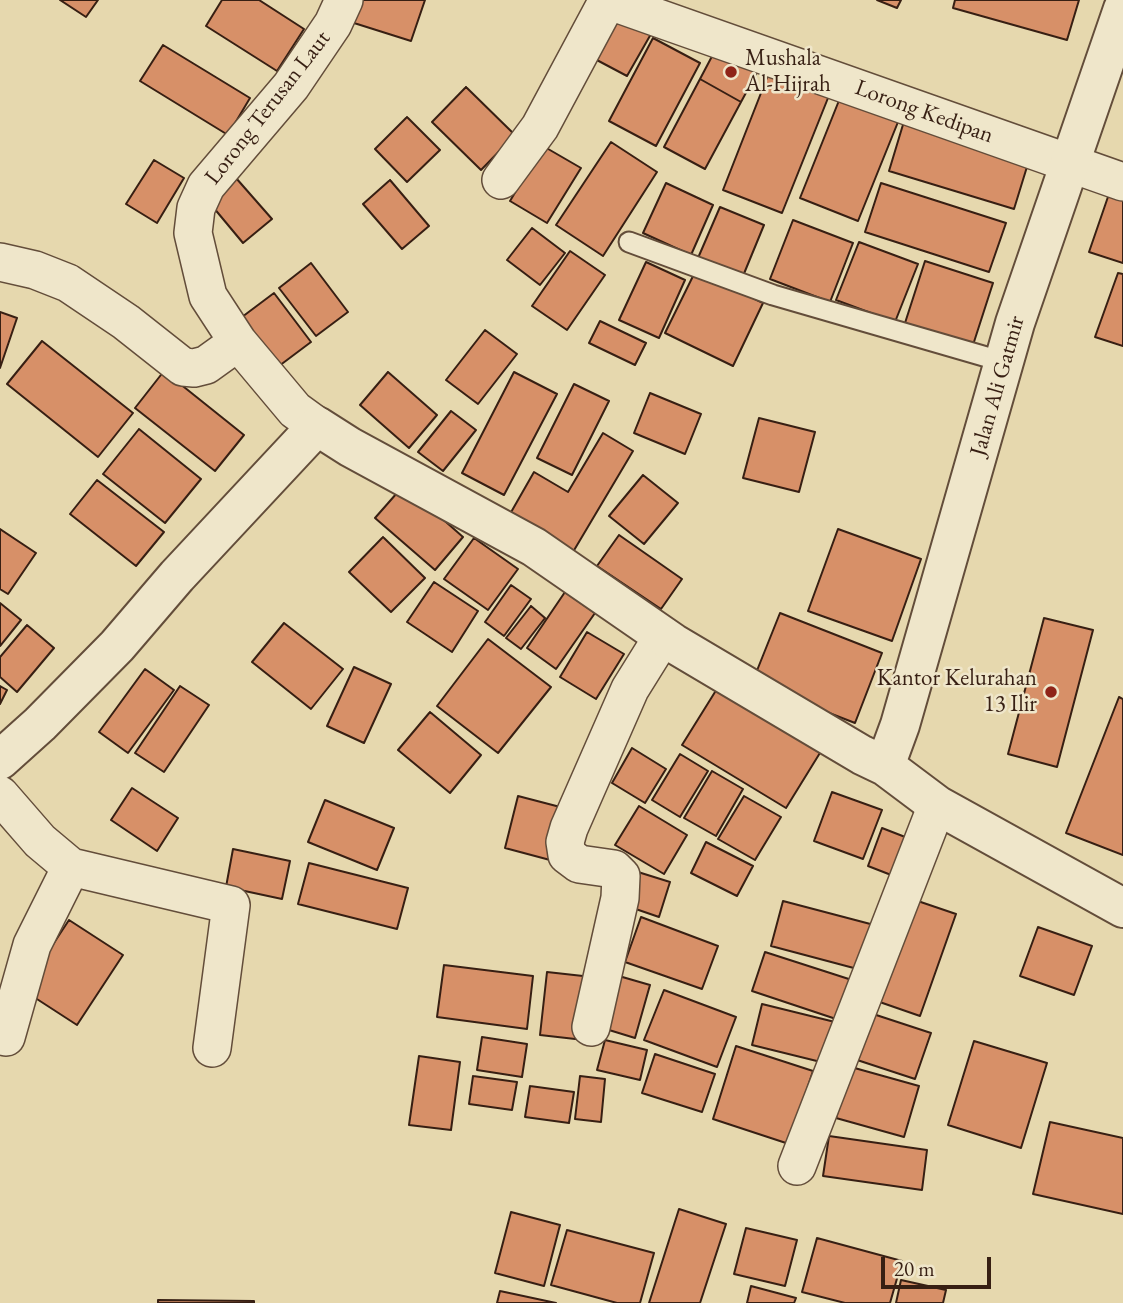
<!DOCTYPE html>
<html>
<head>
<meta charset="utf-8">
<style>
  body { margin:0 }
  #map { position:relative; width:1123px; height:1303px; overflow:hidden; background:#e6d8ae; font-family:"EB Garamond",serif }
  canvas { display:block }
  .scale { position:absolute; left:881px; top:1257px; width:110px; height:32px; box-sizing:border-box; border:4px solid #371f13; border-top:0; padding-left:9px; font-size:21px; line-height:24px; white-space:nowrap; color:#371f13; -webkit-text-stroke:5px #efe6ca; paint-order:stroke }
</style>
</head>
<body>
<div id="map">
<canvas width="1123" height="1303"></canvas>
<div class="scale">20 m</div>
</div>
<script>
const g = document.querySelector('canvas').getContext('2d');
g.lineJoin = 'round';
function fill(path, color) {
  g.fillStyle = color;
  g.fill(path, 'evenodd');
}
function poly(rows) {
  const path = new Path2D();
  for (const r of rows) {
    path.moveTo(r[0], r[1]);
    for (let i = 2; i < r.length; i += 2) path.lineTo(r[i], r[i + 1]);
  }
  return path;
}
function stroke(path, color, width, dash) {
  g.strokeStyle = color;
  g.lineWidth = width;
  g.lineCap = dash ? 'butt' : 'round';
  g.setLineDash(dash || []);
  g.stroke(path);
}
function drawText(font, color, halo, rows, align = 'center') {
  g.font = font + ' "EB Garamond",serif';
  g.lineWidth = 5;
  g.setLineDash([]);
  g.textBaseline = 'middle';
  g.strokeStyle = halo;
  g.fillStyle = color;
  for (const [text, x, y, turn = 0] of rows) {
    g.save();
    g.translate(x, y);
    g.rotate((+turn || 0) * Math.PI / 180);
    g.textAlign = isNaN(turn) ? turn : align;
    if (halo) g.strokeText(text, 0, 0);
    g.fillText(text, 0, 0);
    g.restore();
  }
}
const building = poly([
  [60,0,98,0,86,17,60,0],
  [222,0,259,0,304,29,277,71,206,26,222,0],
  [362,0,425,0,411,41,354,23,362,0],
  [877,0,901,0,897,8,877,0],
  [955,0,1079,0,1067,40,953,8,955,0],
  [617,15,651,34,627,76,593,58,617,15],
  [653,38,700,63,656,146,609,121,653,38],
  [719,43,761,65,741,102,700,79,719,43],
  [163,45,250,98,228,135,140,81,163,45],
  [770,70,830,93,782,213,723,190,770,70],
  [700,79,741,102,705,169,664,147,700,79],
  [466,87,515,135,481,170,432,122,466,87],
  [840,98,898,122,858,221,800,198,840,98],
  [407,117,440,150,407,182,375,149,407,117],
  [905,118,1030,157,1014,209,889,171,905,118],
  [611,142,657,172,603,256,556,225,611,142],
  [543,146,581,168,547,223,510,201,543,146],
  [154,160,184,178,157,223,126,204,154,160],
  [236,178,272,219,243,243,208,201,236,178],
  [390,180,429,226,402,249,363,204,390,180],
  [666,183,713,205,691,255,643,233,666,183],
  [881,183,1006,223,989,272,865,232,881,183],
  [1110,191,1123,195,1123,263,1089,252,1110,191],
  [720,207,764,225,743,276,698,258,720,207],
  [793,220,853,243,830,302,770,279,793,220],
  [532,228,565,253,540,285,507,260,532,228],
  [859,242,918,264,895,322,836,300,859,242],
  [570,251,605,275,567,330,532,306,570,251],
  [925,261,993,283,973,345,905,323,925,261],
  [646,262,685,280,659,338,619,320,646,262],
  [311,263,348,312,316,336,279,288,311,263],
  [696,270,763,303,733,366,665,333,696,270],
  [1118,273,1123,274,1123,346,1095,337,1118,273],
  [274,293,311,342,275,369,238,320,274,293],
  [0,312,17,318,0,368,0,312],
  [600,321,646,343,635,365,589,343,600,321],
  [485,330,517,354,478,404,446,380,485,330],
  [42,341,133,413,98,457,7,384,42,341],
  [164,371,244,435,215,471,135,408,164,371],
  [388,372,437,415,409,448,360,405,388,372],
  [514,372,557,394,504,495,462,473,514,372],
  [574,384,609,401,572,475,537,458,574,384],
  [650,393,701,414,685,454,634,433,650,393],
  [451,411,476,430,443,471,418,452,451,411],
  [759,418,815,432,799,492,743,478,759,418],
  [139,429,201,479,165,523,103,474,139,429],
  [603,433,633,451,570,557,506,521,534,472,568,492,603,433],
  [643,475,678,503,644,544,609,516,643,475],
  [97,480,164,532,136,566,70,514,97,480],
  [404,485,463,537,435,570,375,518,404,485],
  [0,529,36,553,8,594,0,589,0,529],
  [838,529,921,559,892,641,808,611,838,529],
  [619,535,682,579,661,609,597,566,619,535],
  [383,537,425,578,391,612,349,572,383,537],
  [474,538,518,569,488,610,444,579,474,538],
  [434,582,478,611,452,652,407,622,434,582],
  [511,585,531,599,504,636,485,622,511,585],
  [565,592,595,613,556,669,527,648,565,592],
  [0,603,21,620,0,646,0,603],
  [531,606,545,618,521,649,506,638,531,606],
  [780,613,882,653,855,723,752,683,780,613],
  [1044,618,1093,630,1057,767,1008,754,1044,618],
  [284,623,343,669,311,709,252,662,284,623],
  [27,625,54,648,17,692,0,677,0,657,27,625],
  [587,632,624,654,596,699,560,677,587,632],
  [488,639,551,687,498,753,437,706,488,639],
  [354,667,391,684,364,743,327,726,354,667],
  [145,669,174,690,128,753,99,732,145,669],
  [720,684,823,748,786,808,682,745,720,684],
  [0,686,7,690,0,704,0,686],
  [180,686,209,705,164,772,135,753,180,686],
  [1119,697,1123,699,1123,855,1066,833,1119,697],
  [430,712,481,755,450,793,398,750,430,712],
  [632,748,666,769,645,803,612,783,632,748],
  [680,754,708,771,680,817,652,800,680,754],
  [712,771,743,789,716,836,684,818,712,771],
  [132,788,178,818,157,851,111,820,132,788],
  [832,792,882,810,863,859,814,841,832,792],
  [518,796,564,808,550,860,505,848,518,796],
  [744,796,781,817,755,860,718,839,744,796],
  [325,800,394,828,377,870,308,842,325,800],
  [639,806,687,835,664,874,615,845,639,806],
  [882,828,918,842,904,880,868,866,882,828],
  [706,842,753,866,737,896,691,873,706,842],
  [233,849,290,861,282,899,226,887,233,849],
  [309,863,408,888,397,929,298,904,309,863],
  [638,872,670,882,659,917,627,906,638,872],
  [906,897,956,914,920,1016,871,999,906,897],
  [783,901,878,926,865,971,771,946,783,901],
  [641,917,718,946,702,989,625,962,641,917],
  [69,920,123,955,77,1025,23,990,69,920],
  [1038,927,1092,946,1074,995,1020,976,1038,927],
  [765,952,855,981,842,1021,752,991,765,952],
  [444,965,533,976,527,1029,437,1017,444,965],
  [547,972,592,977,584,1040,540,1035,547,972],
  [612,974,650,985,635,1038,596,1026,612,974],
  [664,990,736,1017,717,1067,644,1040,664,990],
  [762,1004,839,1023,829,1064,752,1045,762,1004],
  [864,1011,931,1033,915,1079,848,1057,864,1011],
  [482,1037,527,1044,522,1077,477,1070,482,1037],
  [605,1040,647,1050,640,1080,597,1070,605,1040],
  [974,1041,1047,1063,1021,1148,948,1125,974,1041],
  [736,1046,813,1071,789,1144,713,1119,736,1046],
  [655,1054,715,1074,702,1112,642,1093,655,1054],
  [419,1056,460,1062,451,1130,409,1125,419,1056],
  [851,1067,919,1086,904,1137,836,1118,851,1067],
  [473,1076,517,1082,512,1110,469,1104,473,1076],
  [580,1076,605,1079,601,1122,575,1119,580,1076],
  [530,1086,574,1092,569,1123,525,1117,530,1086],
  [1050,1122,1123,1138,1123,1214,1033,1194,1050,1122],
  [829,1136,927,1150,922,1190,823,1176,829,1136],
  [679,1209,726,1224,700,1303,649,1303,679,1209],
  [511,1212,560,1225,544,1286,495,1273,511,1212],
  [746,1228,797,1240,785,1286,734,1274,746,1228],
  [567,1230,654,1253,640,1303,617,1303,551,1285,567,1230],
  [817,1238,902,1261,890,1303,845,1303,802,1292,817,1238],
  [901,1280,946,1290,943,1303,896,1303,901,1280],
  [751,1286,796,1298,794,1303,747,1303,751,1286],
  [500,1291,556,1303,497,1303,500,1291],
  [158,1300,254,1301,254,1303,158,1303,158,1300]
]);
const service = poly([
  [629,242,773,295,1004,362]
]);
const minor = poly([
  [607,0,1123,182],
  [501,180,540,127,608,0],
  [0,262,35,270,68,283,126,322,183,367,194,368,206,365,238,342],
  [317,426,295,410,238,342,208,296,193,233,196,208,206,186,291,86,333,24,344,0],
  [0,795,40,841,71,867,231,905,212,1048],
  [591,1027,620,898,621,876,614,869,579,864,567,855,565,842,569,828,630,689,663,636],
  [6,1037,32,945,71,867],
  [797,1166,937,805]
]);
const tertiary = poly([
  [0,760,40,724,117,646,177,576,317,426,350,447,534,547,673,643,862,755,885,766,937,805,1123,908],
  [885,766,900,725,1015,323,1123,9]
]);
const markers = [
  [731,72,7,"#8f2418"],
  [1051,692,7,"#8f2418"]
];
const poiNames = [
  ["Mushala",745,59],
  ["Al-Hijrah",745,85],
  ["Kantor Kelurahan",1037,679,"right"],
  ["13 Ilir",1037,705,"right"]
];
const streetNames = [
  ["Lorong Terusan Laut",268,108,-52],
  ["Lorong Kedipan",924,112,20],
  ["Jalan Ali Gatmir",998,386,-74]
];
fill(building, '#d79068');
stroke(building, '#371f13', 2);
stroke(service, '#634d3a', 23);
stroke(minor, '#634d3a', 40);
stroke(tertiary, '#634d3a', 42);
stroke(service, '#efe6ca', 19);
stroke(minor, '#efe6ca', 37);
stroke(tertiary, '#efe6ca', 38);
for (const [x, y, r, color] of markers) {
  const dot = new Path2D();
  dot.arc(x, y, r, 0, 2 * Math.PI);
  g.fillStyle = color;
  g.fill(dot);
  stroke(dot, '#efe6ca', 2.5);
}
drawText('23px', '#371f13', '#efe6ca', poiNames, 'left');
drawText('23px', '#371f13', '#efe6ca', streetNames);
</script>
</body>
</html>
